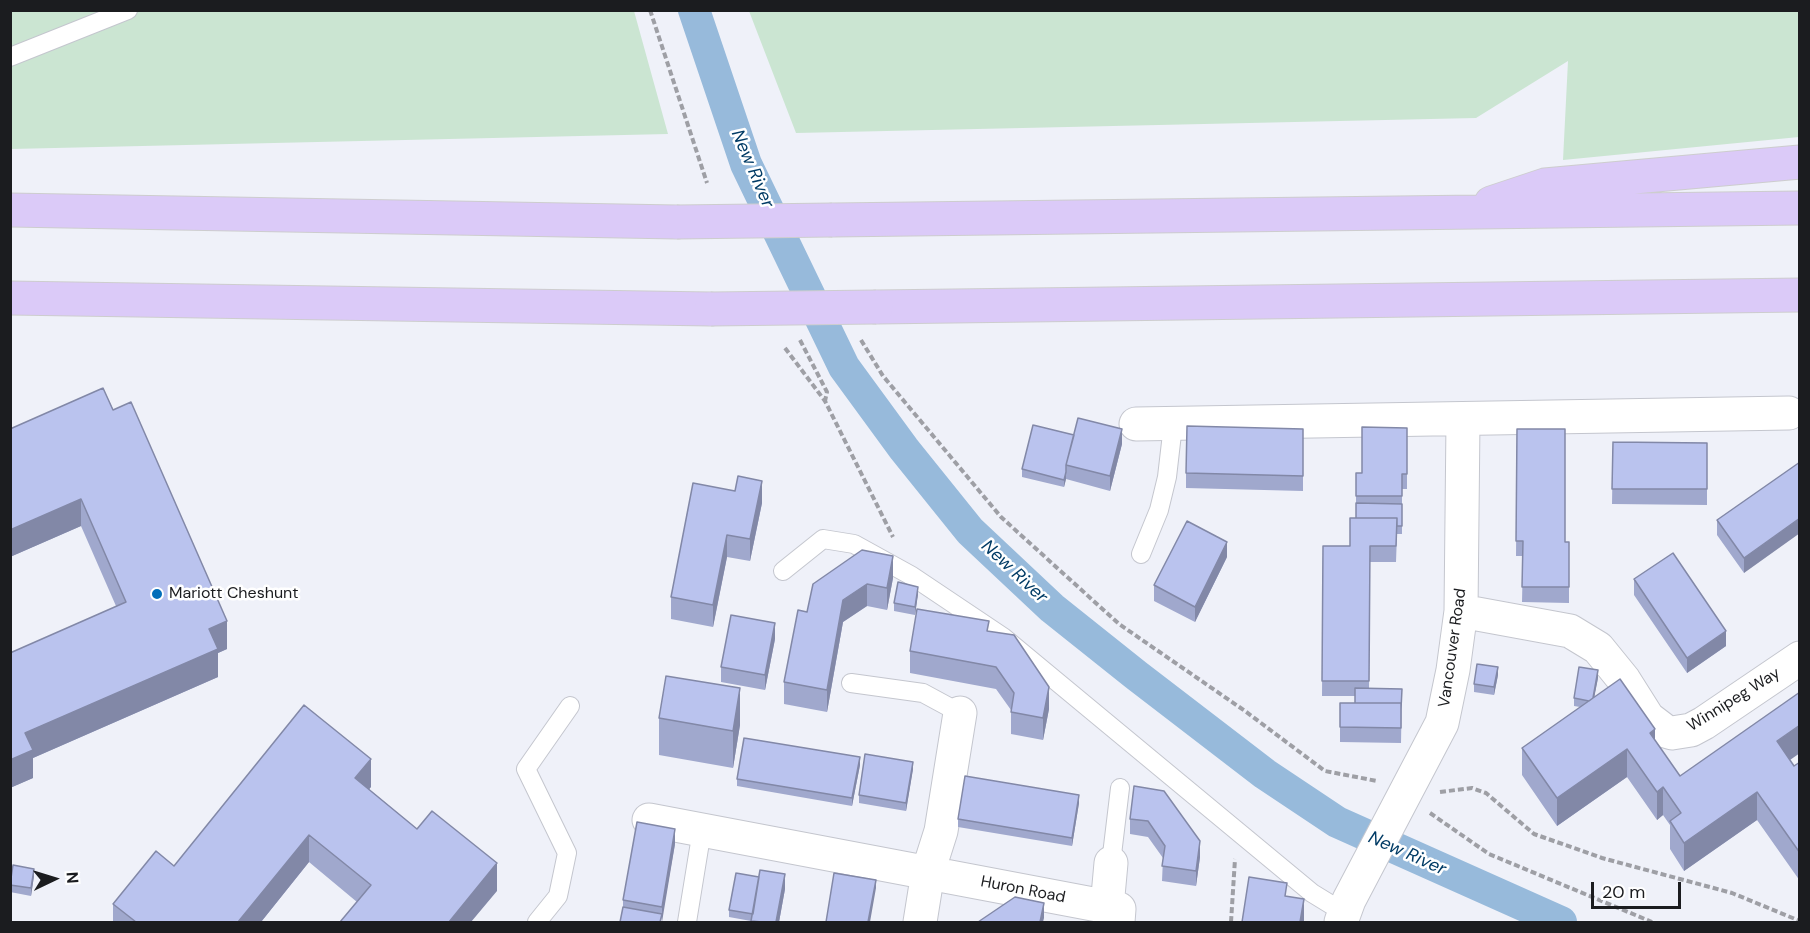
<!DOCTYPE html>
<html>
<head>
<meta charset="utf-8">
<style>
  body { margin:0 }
  #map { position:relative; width:1810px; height:933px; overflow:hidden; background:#eff1f9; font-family:"DM Sans",sans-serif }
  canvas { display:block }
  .frame { position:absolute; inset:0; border:12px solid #1b1c1f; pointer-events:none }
  .north { position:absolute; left:24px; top:849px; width:60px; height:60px; -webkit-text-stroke:4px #fff; paint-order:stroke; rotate:86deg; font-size:16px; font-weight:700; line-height:24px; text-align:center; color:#1b1c1f }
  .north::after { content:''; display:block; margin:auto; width:21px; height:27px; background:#1b1c1f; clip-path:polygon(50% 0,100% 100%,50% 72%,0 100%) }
  .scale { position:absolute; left:1591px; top:882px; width:90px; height:27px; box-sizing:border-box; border:3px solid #1b1c1f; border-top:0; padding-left:8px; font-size:18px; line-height:21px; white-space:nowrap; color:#1b1c1f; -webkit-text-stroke:4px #fff; paint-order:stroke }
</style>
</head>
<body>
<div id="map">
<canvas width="1810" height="933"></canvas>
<div class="frame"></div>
<div class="north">N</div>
<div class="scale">20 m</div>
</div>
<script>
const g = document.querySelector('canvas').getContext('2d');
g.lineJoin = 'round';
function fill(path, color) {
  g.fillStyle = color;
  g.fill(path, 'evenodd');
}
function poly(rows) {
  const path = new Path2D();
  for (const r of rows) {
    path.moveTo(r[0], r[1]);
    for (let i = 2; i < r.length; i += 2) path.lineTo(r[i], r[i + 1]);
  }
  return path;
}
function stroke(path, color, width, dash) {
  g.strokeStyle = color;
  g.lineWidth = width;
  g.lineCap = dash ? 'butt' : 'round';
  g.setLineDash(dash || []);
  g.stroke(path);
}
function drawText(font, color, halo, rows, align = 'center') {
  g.font = font + ' "DM Sans",sans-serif';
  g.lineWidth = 5;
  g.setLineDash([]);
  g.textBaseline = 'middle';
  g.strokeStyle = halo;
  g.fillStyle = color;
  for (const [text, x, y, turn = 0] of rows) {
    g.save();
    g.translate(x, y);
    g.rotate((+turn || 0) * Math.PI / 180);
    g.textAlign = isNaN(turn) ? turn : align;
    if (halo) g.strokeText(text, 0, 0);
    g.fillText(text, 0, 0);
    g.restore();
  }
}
const green = poly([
  [10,11,634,11,668,134,11,149],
  [749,11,1799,11,1799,137,1563,160,1568,61,1476,118,796,133]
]);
const canal = poly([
  [694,10,746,164,844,367,904,449,970,531,1052,608,1136,675,1265,774,1337,822,1561,922]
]);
const path = poly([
  [650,10,707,183],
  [800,340,827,392,825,401],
  [861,340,883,376,1001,517,1119,624,1245,711,1325,771,1377,781],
  [785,348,825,401,893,537],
  [1440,792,1472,788,1486,793,1534,834,1602,858,1732,893,1800,921],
  [1430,813,1489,854,1652,922],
  [1231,922,1235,859]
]);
const service = poly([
  [10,57,128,10],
  [1141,554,1159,510,1167,477,1173,425],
  [783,571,823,539,854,544,912,576,1003,637,1312,893,1343,912],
  [851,683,923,693,960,713],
  [1111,863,1120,788],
  [537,922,558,896,567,853,526,769,570,706],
  [687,922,702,830]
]);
const minor = poly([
  [1136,424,1789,413],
  [1461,611,1570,631,1598,648,1624,680,1648,718,1665,731,1672,733,1691,730,1704,723,1800,658],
  [649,820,1119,909,1118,922],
  [1107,907,1111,863],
  [920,922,928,872,941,831,960,713],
  [1341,922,1349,900,1442,723,1453,670,1461,611,1463,421]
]);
const trunk = poly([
  [1491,203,1545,185,1800,162],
  [10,210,677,222],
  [832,220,1800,208],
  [10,298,711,309],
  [876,307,1800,295]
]);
const trunkBridge = poly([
  [677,222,832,220],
  [711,309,876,307]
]);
const wall = poly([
  [103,388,227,649,218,653,218,677,33,758,33,778,10,788,116,606,81,526,10,557,10,429],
  [1407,428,1407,489,1402,489,1402,534,1397,534,1396,562,1370,562,1369,689,1402,689,1401,743,1340,742,1340,703,1355,703,1355,696,1322,696,1323,546,1350,546,1356,518,1356,473,1362,473],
  [1303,429,1303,491,1186,488,1186,473],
  [1517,429,1565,542,1569,542,1569,603,1522,602,1523,556,1516,556],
  [1074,435,1122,444,1110,491,1066,479,1064,487,1022,477,1022,469],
  [1613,442,1707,443,1707,505,1612,504],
  [1800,462,1744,573,1717,535,1717,520],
  [693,483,762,503,750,561,727,557,713,627,671,619,671,597],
  [1227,557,1195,622,1154,601,1154,585],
  [893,578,887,610,867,606,843,622,827,712,784,704,784,682,807,612,813,584],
  [1634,579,1726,646,1687,673,1634,595],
  [918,594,915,615,894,611,894,603],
  [989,631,1049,709,1043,740,1011,734,1011,710,996,689,910,673,910,651],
  [775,639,765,690,721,682,721,667],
  [1498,675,1494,695,1474,692,1474,684],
  [1598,678,1594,697,1655,741,1680,776,1790,760,1794,766,1800,762,1800,881,1757,820,1684,871,1670,849,1670,825,1663,815,1657,820,1627,777,1557,826,1522,775,1522,748,1580,707,1574,706,1574,698],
  [659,718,740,725,733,768,659,755],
  [860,765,852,806,737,786,737,779],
  [913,769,906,811,859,803,859,795],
  [1134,786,1200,857,1196,886,1162,881,1163,858,1148,837,1130,834,1130,819],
  [371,787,369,789,417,829,497,891,357,902,309,862,261,922,113,922,113,904,174,866],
  [1079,803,1072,846,958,827,958,819],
  [675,844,661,922,620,922,623,907,623,900],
  [34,876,31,896,10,892,10,880],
  [785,889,779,922,751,922,751,921,729,917,729,910]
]);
const shadedWall = poly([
  [1122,429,1122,444,1110,491,1110,476],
  [1066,472,1066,479,1064,487,1064,480],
  [762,481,762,503,750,561,750,539],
  [81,499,81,526,10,557,10,530],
  [1800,518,1800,533,1744,573,1744,558],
  [727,535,727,557,713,627,713,605],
  [1227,542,1227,557,1195,622,1195,607],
  [893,556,893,578,887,610,887,588],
  [867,584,867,606,843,622,827,712,827,690,843,600],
  [918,587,918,594,915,615,915,607],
  [227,621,227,649,218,653,218,677,33,758,33,778,10,788,10,760,25,733,209,629],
  [775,623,775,639,765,690,765,675],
  [1726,631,1726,646,1687,673,1687,658],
  [1498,667,1498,675,1494,695,1494,687],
  [1598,670,1598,678,1592,709,1592,702],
  [1049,687,1049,709,1043,740,1043,718],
  [740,688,740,725,733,768,733,731],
  [1800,725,1800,753,1777,769,1777,741],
  [1655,729,1655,757,1650,733],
  [1627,749,1627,777,1557,826,1557,798],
  [860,757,860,765,852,806,852,798],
  [371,759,371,787,355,806,355,778],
  [913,762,913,769,906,811,906,803],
  [1663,787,1663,815,1657,820,1657,792],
  [1757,792,1757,820,1684,871,1684,843],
  [1079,795,1079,803,1072,846,1072,838],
  [675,829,675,844,662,922,662,907],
  [309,835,309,862,261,922,238,922],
  [1200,841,1200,857,1196,886,1196,871],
  [497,863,497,891,471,922,449,922],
  [34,869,34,876,31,896,31,888],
  [785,874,785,889,779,922,776,922],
  [876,880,876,888,870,922,868,922],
  [1304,899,1304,922,1300,922],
  [1044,903,1044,918,1043,922,1040,922]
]);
const building = poly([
  [103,388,113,410,131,402,227,621,209,629,218,649,25,733,33,750,10,760,10,653,126,602,81,499,10,530,10,429,103,388],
  [1078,418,1122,429,1110,476,1066,465,1078,418],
  [1033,425,1074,435,1066,465,1066,472,1064,480,1022,469,1033,425],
  [1187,426,1303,429,1303,476,1186,473,1187,426],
  [1362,427,1407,428,1407,474,1402,474,1402,496,1356,496,1356,473,1362,473,1362,427],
  [1517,429,1565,429,1565,542,1569,542,1569,587,1522,587,1523,541,1516,541,1517,429],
  [1613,442,1707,443,1707,489,1612,489,1613,442],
  [1800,462,1800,518,1744,558,1717,520,1800,462],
  [738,476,762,481,750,539,727,535,713,605,671,597,693,483,735,491,738,476],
  [1356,503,1402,504,1402,526,1397,526,1397,518,1356,518,1356,503],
  [1350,518,1397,518,1396,546,1370,546,1369,681,1322,681,1323,546,1350,546,1350,518],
  [1187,521,1227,542,1195,607,1154,585,1187,521],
  [862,550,893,556,887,588,867,584,843,600,827,690,784,682,798,610,807,612,813,584,862,550],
  [1673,553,1726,631,1687,658,1634,579,1673,553],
  [898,582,918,587,915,607,894,603,898,582],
  [917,609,989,621,987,631,1014,635,1049,687,1043,718,1011,712,1014,693,996,667,910,651,917,609],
  [731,615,775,623,765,675,721,667,731,615],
  [1477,664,1498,667,1494,687,1474,684,1477,664],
  [1579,667,1598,670,1593,698,1589,701,1574,698,1579,667],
  [666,676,740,688,733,731,659,718,666,676],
  [1620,679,1655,729,1650,733,1680,776,1800,692,1800,725,1777,741,1794,766,1800,762,1800,853,1757,792,1684,843,1670,821,1681,813,1663,787,1657,792,1627,749,1557,798,1522,748,1620,679],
  [1355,688,1402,689,1401,709,1401,703,1355,703,1355,688],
  [1340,703,1401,703,1401,728,1340,727,1340,703],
  [304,705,371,759,355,778,417,829,432,811,497,863,449,922,340,922,371,885,309,835,238,922,136,922,113,904,156,851,174,866,304,705],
  [744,738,860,757,852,798,737,779,744,738],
  [865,754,913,762,906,803,859,795,865,754],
  [965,776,1079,795,1072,838,958,819,965,776],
  [1134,786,1164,791,1200,841,1196,871,1162,866,1165,846,1148,821,1130,819,1134,786],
  [637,822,675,829,662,907,623,900,637,822],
  [13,865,34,869,31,888,10,885,13,865],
  [760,870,785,874,776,922,762,922,751,921,760,870],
  [736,873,759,877,753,914,729,910,736,873],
  [834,873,876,880,868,922,826,922,834,873],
  [1249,877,1287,883,1285,896,1304,899,1300,922,1242,922,1249,877],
  [1015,897,1044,903,1040,922,978,922,1015,897],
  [623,907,662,914,660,922,620,922,623,907]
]);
const markers = [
  [157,594,6,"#036eb9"]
];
const poiNames = [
  ["Mariott Cheshunt",169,594]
];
const streetNames = [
  ["Vancouver Road",1453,648,-82],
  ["Winnipeg Way",1734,700,-32],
  ["Huron Road",1023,890,11]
];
const waterNames = [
  ["New River",752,169,67],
  ["New River",1014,572,43],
  ["New River",1407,854,24]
];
fill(green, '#cbe5d2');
stroke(canal, '#97badb', 32);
stroke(service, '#c4c6ce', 20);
stroke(minor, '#c4c6ce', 35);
stroke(trunk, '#cdcdce', 35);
stroke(path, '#9e9fa5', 4, [6, 3]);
stroke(service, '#fff', 18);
stroke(minor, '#fff', 33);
stroke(trunk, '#dbcaf8', 33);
stroke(trunkBridge, '#cdcdce', 35, []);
stroke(trunkBridge, '#dbcaf8', 33);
fill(wall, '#a0a8cd');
fill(shadedWall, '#8288a7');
fill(building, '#bac3ee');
stroke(building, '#8288a7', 1.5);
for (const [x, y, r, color] of markers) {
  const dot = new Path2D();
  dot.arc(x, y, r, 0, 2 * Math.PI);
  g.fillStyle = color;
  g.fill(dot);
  stroke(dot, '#fff', 2);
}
drawText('16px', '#1b1c1f', '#fff', poiNames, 'left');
drawText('16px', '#1b1c1f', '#fff', streetNames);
drawText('italic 18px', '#013b65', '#fff', waterNames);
</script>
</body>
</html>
